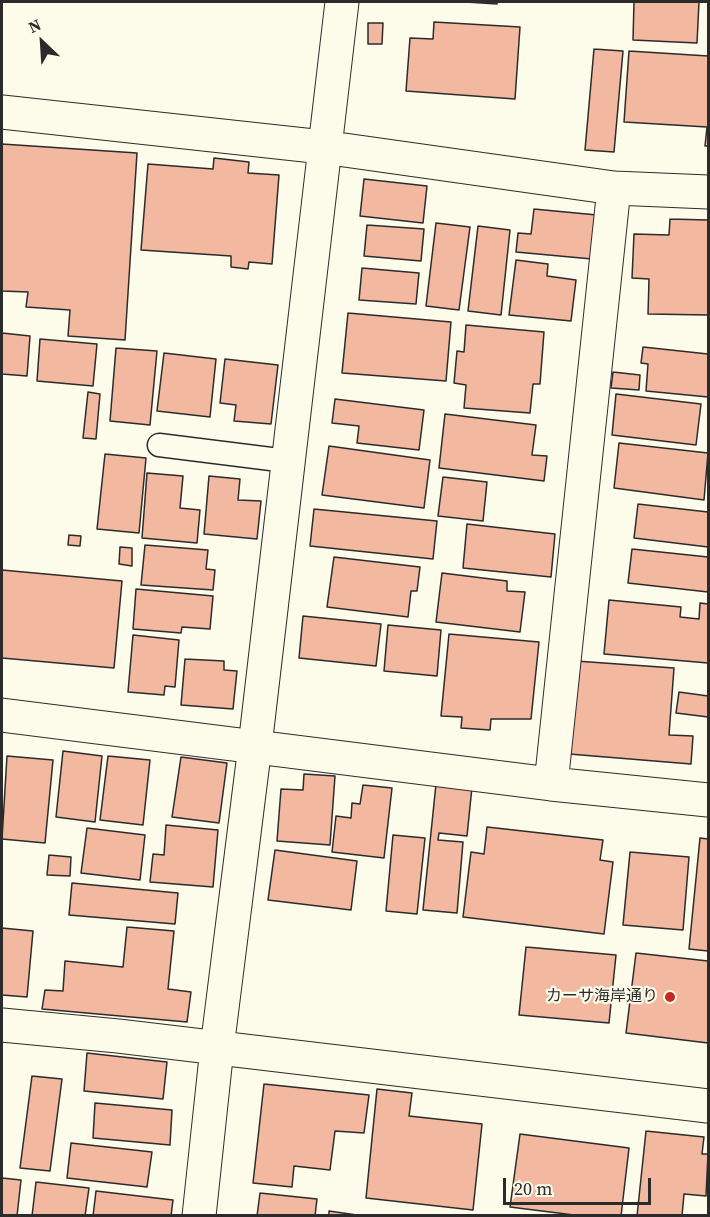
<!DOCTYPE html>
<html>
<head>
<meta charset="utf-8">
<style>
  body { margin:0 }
  #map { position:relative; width:710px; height:1217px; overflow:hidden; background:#fdfbea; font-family:"Source Serif 4",serif }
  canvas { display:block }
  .frame { position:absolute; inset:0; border:3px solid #2b2b2b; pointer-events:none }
  .north { position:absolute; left:12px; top:12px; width:60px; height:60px; -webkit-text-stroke:4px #fdfbea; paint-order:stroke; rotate:335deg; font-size:16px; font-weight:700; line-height:24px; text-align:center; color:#2b2b2b }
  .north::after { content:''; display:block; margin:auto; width:21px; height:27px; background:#2b2b2b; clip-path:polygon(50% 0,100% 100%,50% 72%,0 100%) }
  .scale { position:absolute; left:503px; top:1178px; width:148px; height:27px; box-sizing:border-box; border:3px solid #2b2b2b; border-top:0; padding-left:8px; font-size:18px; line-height:21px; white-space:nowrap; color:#2b2b2b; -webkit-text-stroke:4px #fdfbea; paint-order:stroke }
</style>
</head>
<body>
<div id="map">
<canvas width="710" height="1217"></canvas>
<div class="frame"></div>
<div class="north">N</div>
<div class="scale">20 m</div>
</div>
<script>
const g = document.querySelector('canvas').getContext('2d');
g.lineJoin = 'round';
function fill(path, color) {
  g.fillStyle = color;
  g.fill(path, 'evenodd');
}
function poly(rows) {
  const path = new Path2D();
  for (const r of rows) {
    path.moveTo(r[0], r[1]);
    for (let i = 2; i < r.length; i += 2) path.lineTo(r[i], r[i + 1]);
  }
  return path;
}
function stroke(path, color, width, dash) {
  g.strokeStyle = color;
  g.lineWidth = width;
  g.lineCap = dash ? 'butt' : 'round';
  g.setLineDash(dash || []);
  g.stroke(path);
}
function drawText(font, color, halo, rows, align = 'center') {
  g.font = font + ' "Source Serif 4","Noto Sans JP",serif';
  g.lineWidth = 4.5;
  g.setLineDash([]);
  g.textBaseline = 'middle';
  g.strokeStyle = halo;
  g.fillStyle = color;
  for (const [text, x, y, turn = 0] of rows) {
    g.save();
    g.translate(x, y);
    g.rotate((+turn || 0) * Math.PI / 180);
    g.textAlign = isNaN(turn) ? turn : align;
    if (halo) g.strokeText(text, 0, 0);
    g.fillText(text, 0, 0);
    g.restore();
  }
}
const building = poly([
  [466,2,497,2,497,4,466,2],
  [634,2,699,2,697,43,633,40,634,2],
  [434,22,520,27,515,99,406,91,410,38,433,39,434,22],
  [368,23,383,23,382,44,368,44,368,23],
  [594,49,623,51,614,152,585,150,594,49],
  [629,51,708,56,708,146,705,146,707,127,624,122,629,51],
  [2,144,137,153,125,340,68,336,70,310,26,307,28,292,2,291,2,144],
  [214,158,249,162,248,173,279,175,272,264,249,262,248,269,231,267,231,256,141,250,148,164,213,169,214,158],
  [364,179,427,186,423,223,360,216,364,179],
  [534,209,597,215,592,259,516,252,518,233,531,234,534,209],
  [670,219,708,220,708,315,648,314,649,279,632,278,634,234,669,235,670,219],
  [436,223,470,227,459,310,426,306,436,223],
  [367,225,424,229,421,261,364,256,367,225],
  [478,226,510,230,501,315,468,311,478,226],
  [516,260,548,264,547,276,576,280,571,321,509,315,516,260],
  [362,268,419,273,416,304,359,300,362,268],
  [348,313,451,322,446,381,342,373,348,313],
  [466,325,544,332,540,384,533,384,530,413,464,408,466,385,454,383,457,351,464,352,466,325],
  [2,333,30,336,27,376,2,374,2,333],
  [40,339,97,344,93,386,37,381,40,339],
  [643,347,708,354,708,397,646,391,648,364,641,363,643,347],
  [116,348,157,351,150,425,110,421,116,348],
  [164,353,216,359,210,417,157,411,164,353],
  [225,359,278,365,271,424,234,421,236,405,220,403,225,359],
  [613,372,640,375,639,390,611,388,613,372],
  [88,392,100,394,96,439,83,438,88,392],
  [616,394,701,404,696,445,612,435,616,394],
  [335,399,424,410,419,450,357,443,359,426,332,423,335,399],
  [445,414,536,425,532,455,547,456,544,481,439,468,445,414],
  [619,443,708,453,704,500,614,488,619,443],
  [329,446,430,460,424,508,322,495,329,446],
  [105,454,146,458,139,533,97,529,105,454],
  [147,473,183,476,180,508,200,510,197,543,142,538,147,473],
  [209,476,240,479,238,500,261,501,257,539,204,534,209,476],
  [443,477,487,482,483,521,438,516,443,477],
  [638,504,708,512,708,547,634,538,638,504],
  [314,509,437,521,433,559,310,546,314,509],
  [467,524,555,534,551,577,463,568,467,524],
  [69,535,81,536,80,546,68,545,69,535],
  [145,545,208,550,206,569,215,570,213,590,141,585,145,545],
  [120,547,132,548,132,566,119,564,120,547],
  [632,549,708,557,708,592,628,583,632,549],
  [334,557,420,567,417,591,411,591,408,617,327,607,334,557],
  [2,570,122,581,114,668,2,658,2,570],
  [442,573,507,581,507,591,525,592,520,632,436,622,442,573],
  [136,589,213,596,210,629,182,627,181,633,133,629,136,589],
  [609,600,681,607,680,617,699,619,700,603,708,604,708,663,604,654,609,600],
  [303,616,381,624,376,666,299,658,303,616],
  [388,625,441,630,437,676,384,671,388,625],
  [449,634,539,642,531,719,491,719,490,730,461,728,462,717,441,716,449,634],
  [133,635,179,640,175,687,165,686,164,695,128,692,133,635],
  [185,659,224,661,224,670,237,671,233,709,181,705,185,659],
  [576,661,674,668,669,735,693,736,691,764,569,754,576,661],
  [679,692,708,696,708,717,676,713,679,692],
  [63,751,102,756,95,822,56,817,63,751],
  [7,756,53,760,45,843,2,839,7,756],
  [108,756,150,760,143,825,100,820,108,756],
  [181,757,227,763,219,823,172,817,181,757],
  [304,774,335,776,330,845,277,841,281,789,303,790,304,774],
  [436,784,472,787,467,836,439,833,438,840,463,842,457,913,423,910,436,784],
  [363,785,392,788,384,858,332,852,336,816,351,818,352,803,360,804,363,785],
  [166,825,218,830,213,887,150,882,153,854,164,855,166,825],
  [487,827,603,840,600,860,613,862,604,934,463,917,471,852,484,854,487,827],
  [87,828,145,835,140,880,81,873,87,828],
  [393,835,425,838,417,914,386,911,393,835],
  [700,838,708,839,708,951,689,949,700,838],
  [275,850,357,861,351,910,268,900,275,850],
  [630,852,689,857,683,930,623,925,630,852],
  [49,855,71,857,70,876,47,875,49,855],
  [72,883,178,893,175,924,69,915,72,883],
  [127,927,174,931,168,989,191,992,187,1022,42,1009,45,990,63,991,65,961,123,967,127,927],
  [2,928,33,931,27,997,2,995,2,928],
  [526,947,616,955,609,1023,519,1015,526,947],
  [636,953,708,961,708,1043,626,1033,636,953],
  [87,1053,167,1062,163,1099,84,1091,87,1053],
  [32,1076,62,1079,50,1171,20,1168,32,1076],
  [264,1084,369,1095,364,1133,335,1131,330,1170,294,1166,292,1187,253,1183,264,1084],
  [377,1089,412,1093,409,1116,482,1124,473,1210,366,1198,377,1089],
  [95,1103,172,1110,170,1145,93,1138,95,1103],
  [646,1131,704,1137,702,1154,708,1154,706,1196,684,1194,682,1216,637,1216,646,1131],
  [520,1134,629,1148,621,1216,582,1216,510,1207,520,1134],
  [71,1143,152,1152,147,1187,67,1178,71,1143],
  [2,1178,21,1180,17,1216,2,1216,2,1178],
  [36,1182,89,1188,85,1216,32,1216,36,1182],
  [96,1191,173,1200,171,1216,93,1216,96,1191],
  [260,1193,317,1199,315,1216,257,1216,260,1193],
  [329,1211,357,1215,357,1216,329,1216,329,1211]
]);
const lane = poly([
  [159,445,287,461]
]);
const street = poly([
  [2,112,323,147,614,188,708,192],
  [2,715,551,784,708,800],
  [551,784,614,188],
  [2,1025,118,1036,708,1106],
  [199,1216,217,1048,255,746,342,2]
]);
const markers = [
  [670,997,6,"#c62828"]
];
const poiNames = [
  ["カーサ海岸通り",658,997]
];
fill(building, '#f2b8a0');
stroke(building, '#2b2b2b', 1.5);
stroke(lane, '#2b2b2b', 25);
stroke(street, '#2b2b2b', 35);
stroke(lane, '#fdfbea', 22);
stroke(street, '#fdfbea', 33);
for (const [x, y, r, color] of markers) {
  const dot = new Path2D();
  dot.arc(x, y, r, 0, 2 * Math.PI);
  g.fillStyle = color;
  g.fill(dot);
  stroke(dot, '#fdfbea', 2);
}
drawText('16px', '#2b2b2b', '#fdfbea', poiNames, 'right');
</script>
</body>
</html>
